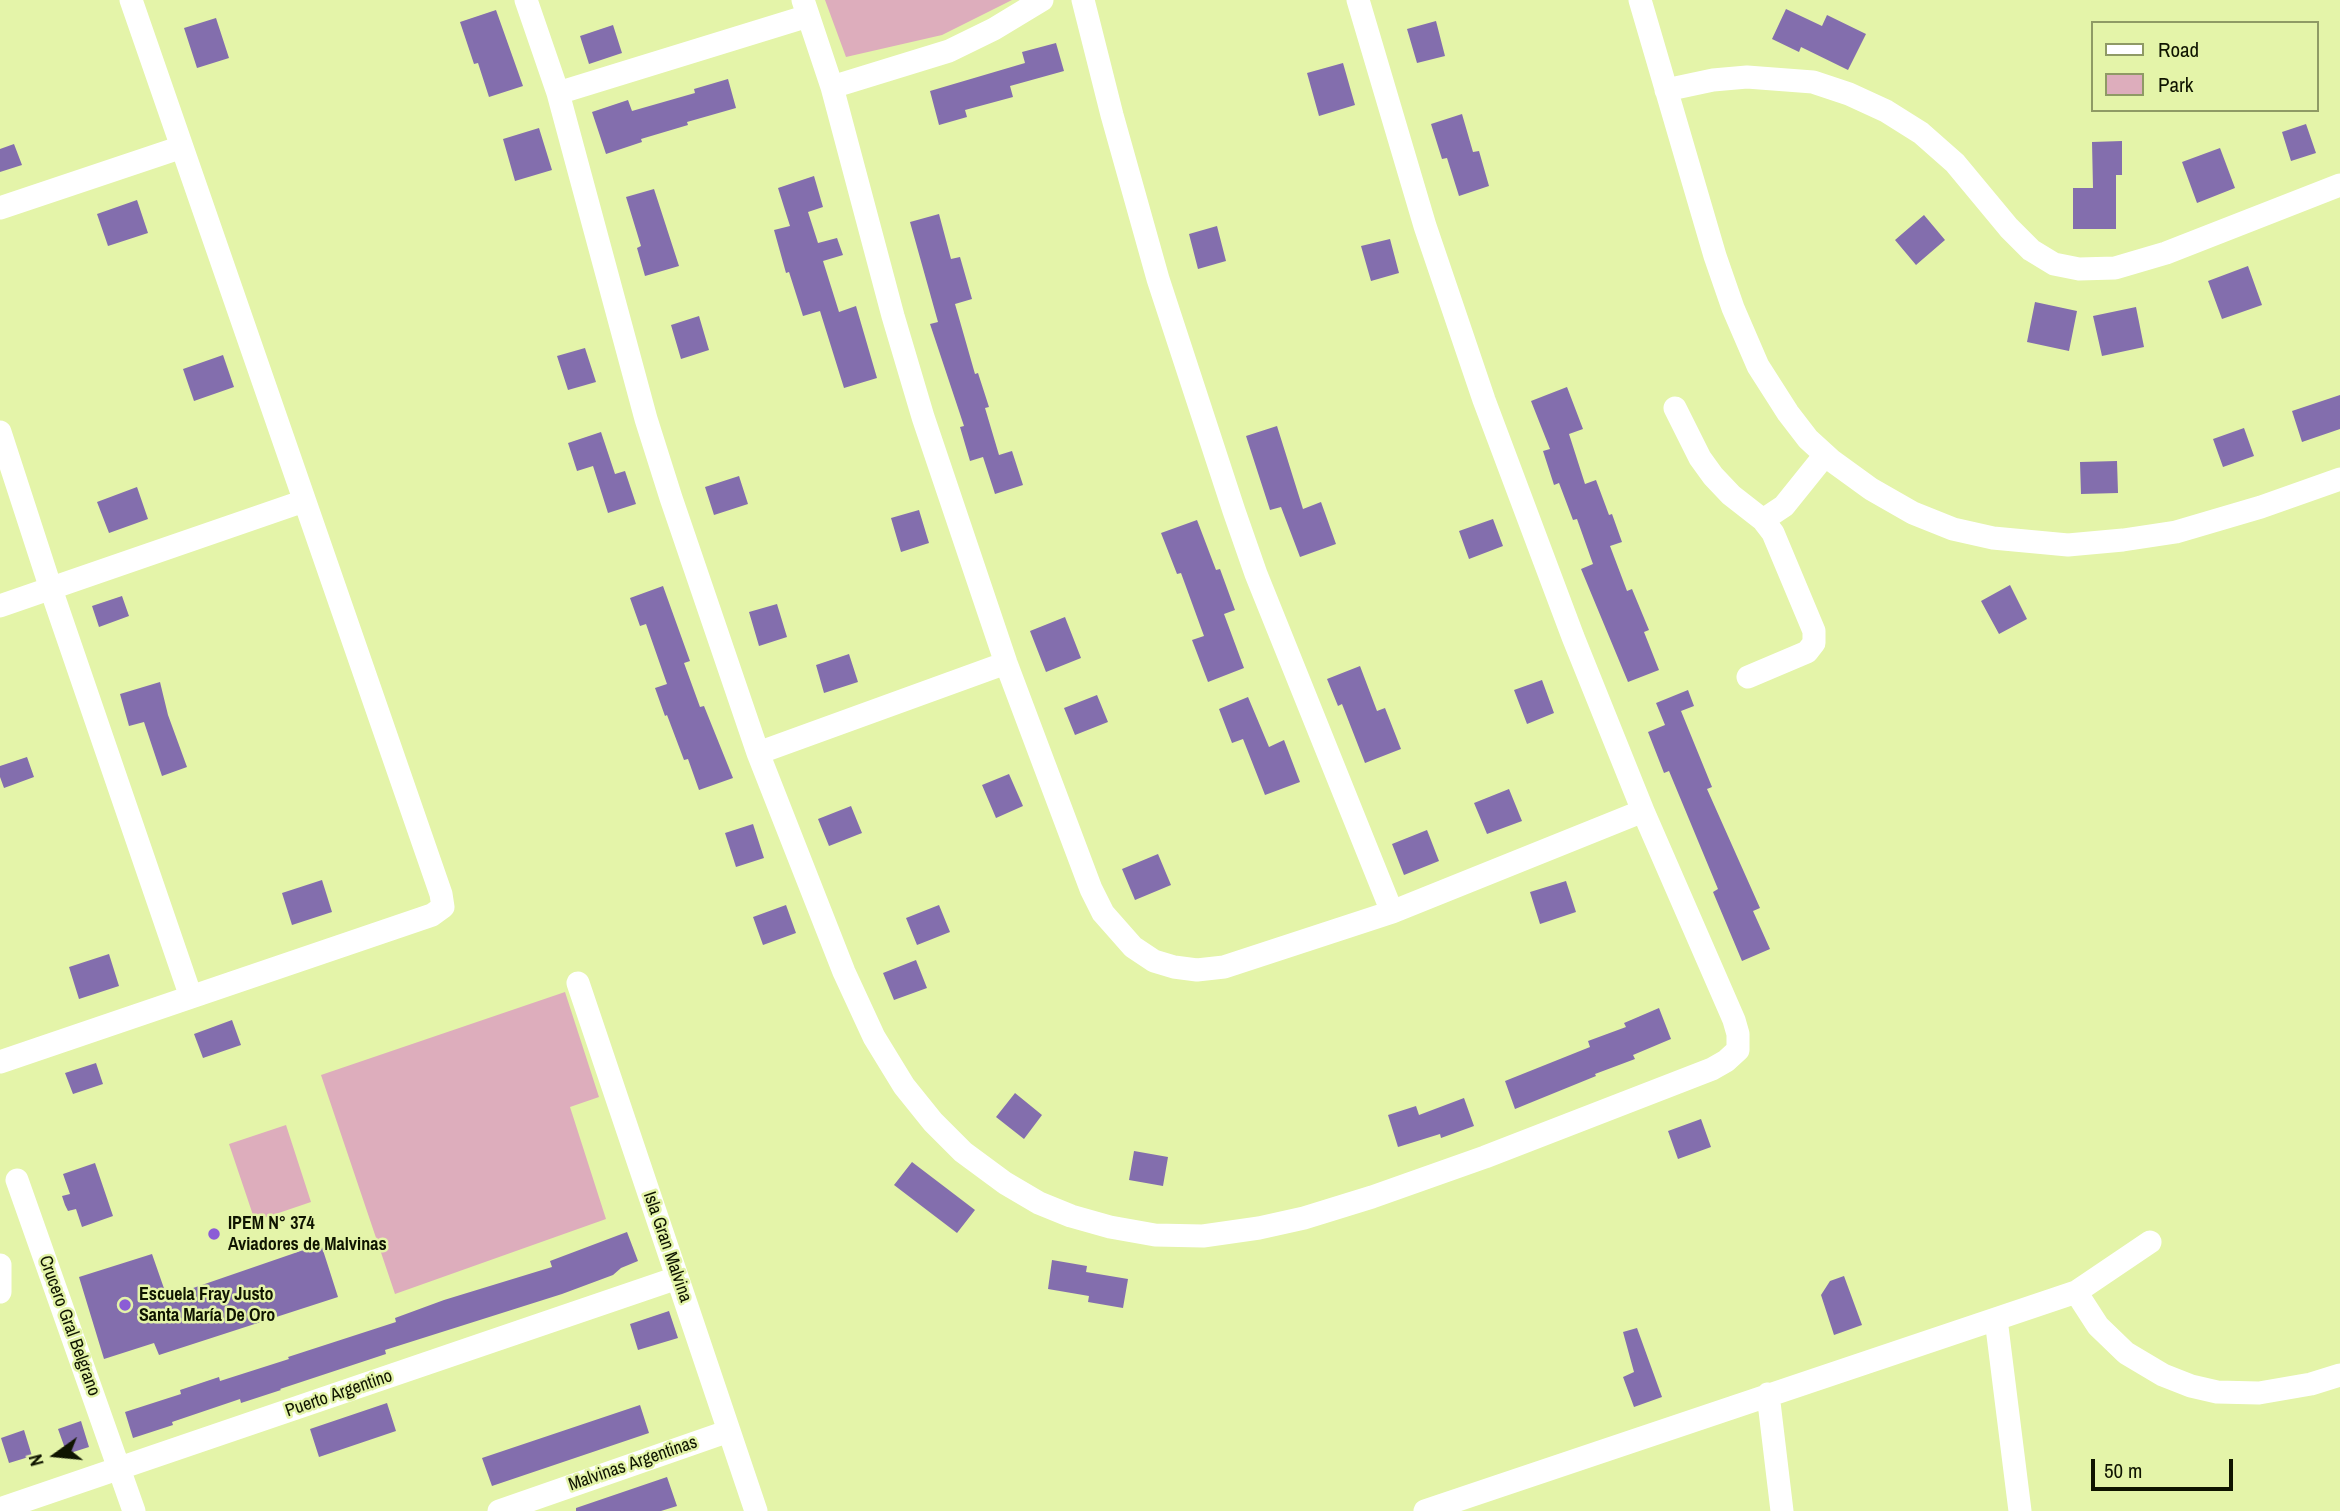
<!DOCTYPE html>
<html>
<head>
<meta charset="utf-8">
<style>
  body { margin:0 }
  #map { position:relative; width:2340px; height:1511px; overflow:hidden; background:#e4f4a9; font-family:"Archivo Narrow",sans-serif }
  canvas { display:block }
  .legend { position:absolute; left:2091px; top:21px; width:228px; height:91px; box-sizing:border-box; background:#e4f4a9; border:2px solid #8f9a65; margin:0; padding:9px 12px; list-style:none; font-size:21px; color:#0f1400 }
  .legend li { display:flex; align-items:center; gap:14px; height:35px }
  .legend b { width:35px; border:2px solid #8f9a65 }
  .north { position:absolute; left:21px; top:1420px; width:70px; height:70px; -webkit-text-stroke:5px #e4f4a9; paint-order:stroke; rotate:255deg; font-size:19px; font-weight:700; line-height:28px; text-align:center; color:#0f1400 }
  .north::after { content:''; display:block; margin:auto; width:24px; height:32px; background:#0f1400; clip-path:polygon(50% 0,100% 100%,50% 72%,0 100%) }
  .scale { position:absolute; left:2091px; top:1459px; width:142px; height:32px; box-sizing:border-box; border:4px solid #0f1400; border-top:0; padding-left:9px; font-size:21px; line-height:24px; white-space:nowrap; color:#0f1400; -webkit-text-stroke:5px #e4f4a9; paint-order:stroke }
</style>
</head>
<body>
<div id="map">
<canvas width="2340" height="1511"></canvas>
<ul class="legend">
<li><b style="height:9px;background:#fff"></b>Road</li>
<li><b style="height:19px;background:#ddadbc"></b>Park</li>
</ul>
<div class="north">N</div>
<div class="scale">50 m</div>
</div>
<script>
const g = document.querySelector('canvas').getContext('2d');
g.lineJoin = 'round';
function fill(path, color) {
  g.fillStyle = color;
  g.fill(path, 'evenodd');
}
function poly(rows) {
  const path = new Path2D();
  for (const r of rows) {
    path.moveTo(r[0], r[1]);
    for (let i = 2; i < r.length; i += 2) path.lineTo(r[i], r[i + 1]);
  }
  return path;
}
function stroke(path, color, width, dash) {
  g.strokeStyle = color;
  g.lineWidth = width;
  g.lineCap = dash ? 'butt' : 'round';
  g.setLineDash(dash || []);
  g.stroke(path);
}
function drawText(font, color, halo, rows, align = 'center') {
  g.font = font + ' "Archivo Narrow",sans-serif';
  g.lineWidth = 5;
  g.setLineDash([]);
  g.textBaseline = 'middle';
  g.strokeStyle = halo;
  g.fillStyle = color;
  for (const [text, x, y, turn = 0] of rows) {
    g.save();
    g.translate(x, y);
    g.rotate((+turn || 0) * Math.PI / 180);
    g.textAlign = isNaN(turn) ? turn : align;
    if (halo) g.strokeText(text, 0, 0);
    g.fillText(text, 0, 0);
    g.restore();
  }
}
const green = poly([
  [825,0,1012,0,942,35,846,57],
  [565,992,599,1097,570,1107,606,1219,395,1294,321,1075],
  [286,1125,311,1202,255,1221,229,1144]
]);
const building = poly([
  [1786,9,1822,26,1827,15,1866,34,1848,70,1801,47,1799,52,1772,39],
  [496,10,523,86,489,97,478,63,474,64,460,22],
  [216,18,229,58,197,68,184,28],
  [1436,21,1445,56,1417,63,1407,29],
  [613,25,622,53,589,64,580,36],
  [1056,43,1064,71,1010,86,1013,97,965,110,967,117,939,125,930,91,1025,63,1022,52],
  [1343,63,1355,105,1319,116,1307,73],
  [728,79,736,108,687,122,688,125,641,139,642,142,606,154,592,112,628,100,632,111,695,93,694,89],
  [1462,114,1473,152,1479,151,1489,186,1459,196,1447,158,1442,159,1431,124],
  [2306,124,2316,153,2291,161,2282,132],
  [539,128,552,170,515,181,503,139],
  [2122,141,2122,175,2116,175,2116,229,2073,229,2073,188,2093,188,2092,142],
  [14,144,22,165,0,172,0,149],
  [2220,148,2235,188,2197,203,2182,162],
  [814,176,823,207,808,212,818,243,837,238,843,255,823,261,839,312,856,306,877,378,844,388,820,311,803,316,789,272,786,273,774,230,790,226,778,188],
  [654,189,679,266,645,276,637,248,641,246,626,197],
  [137,200,148,233,108,246,97,214],
  [939,214,951,259,960,257,972,299,955,304,975,374,978,373,989,407,985,408,999,455,1012,451,1023,485,995,494,983,457,970,461,960,427,964,426,930,324,938,322,910,222],
  [1924,215,1945,240,1916,265,1895,240],
  [1217,226,1226,261,1198,269,1189,234],
  [1390,239,1399,273,1371,281,1361,246],
  [2248,266,2262,305,2222,319,2208,281],
  [2035,302,2077,311,2069,351,2027,342],
  [2136,307,2144,347,2102,356,2093,316],
  [699,316,709,350,681,359,671,325],
  [585,348,596,382,568,390,557,356],
  [223,355,234,387,194,401,183,369],
  [1567,387,1583,429,1569,434,1585,484,1596,480,1609,515,1612,514,1622,542,1610,546,1627,591,1632,589,1649,630,1644,632,1659,670,1628,682,1581,569,1593,564,1577,519,1573,520,1559,483,1554,485,1543,451,1550,449,1531,401],
  [2340,395,2340,429,2302,442,2292,411],
  [1277,426,1303,509,1321,502,1336,544,1300,557,1281,507,1270,510,1246,436],
  [2244,428,2254,456,2223,467,2213,439],
  [601,432,615,474,625,471,636,504,608,513,593,466,577,471,568,443],
  [2117,461,2118,493,2081,494,2080,462],
  [739,476,748,504,714,515,705,487],
  [137,487,148,519,109,533,97,502],
  [919,510,929,543,901,552,891,518],
  [1493,519,1503,546,1469,559,1459,531],
  [1197,520,1216,570,1220,569,1235,610,1224,614,1244,668,1208,682,1192,640,1204,636,1181,573,1177,574,1161,533],
  [2010,585,2027,619,1999,634,1981,601],
  [663,586,690,661,684,663,700,707,704,706,733,778,699,790,688,759,684,760,667,715,665,716,655,688,667,684,646,624,640,626,630,598],
  [122,596,129,616,99,627,92,606],
  [777,604,787,637,759,646,749,612],
  [1065,617,1081,658,1046,672,1030,631],
  [849,654,858,682,824,693,816,665],
  [1360,666,1377,711,1385,708,1401,749,1365,763,1342,704,1338,706,1327,679],
  [1542,680,1554,713,1527,724,1514,690],
  [160,682,168,715,187,767,162,776,144,722,129,726,120,694],
  [1688,690,1694,706,1681,711,1712,787,1707,789,1760,908,1753,911,1770,949,1742,961,1713,892,1718,889,1669,771,1664,773,1648,732,1665,725,1656,703],
  [1097,695,1108,722,1075,735,1064,708],
  [1248,697,1269,747,1284,740,1300,782,1265,795,1243,739,1232,743,1219,709],
  [27,757,34,777,4,788,0,777,0,766],
  [1009,774,1023,806,996,818,982,785],
  [1509,789,1522,821,1487,834,1474,803],
  [851,806,862,833,829,846,818,819],
  [753,824,764,858,736,867,725,833],
  [1427,830,1439,861,1404,875,1392,844],
  [1158,854,1171,885,1135,900,1122,869],
  [322,880,332,912,292,925,282,893],
  [1566,881,1576,912,1540,924,1530,892],
  [786,905,796,933,763,945,753,917],
  [939,905,950,932,917,945,906,918],
  [109,954,119,986,79,999,69,967],
  [916,960,927,988,894,1000,883,973],
  [1659,1008,1671,1039,1633,1055,1635,1059,1595,1074,1596,1076,1515,1109,1505,1081,1590,1047,1588,1041,1626,1027,1624,1023],
  [232,1020,241,1045,203,1058,194,1034],
  [96,1063,103,1084,73,1094,65,1073],
  [1015,1093,1042,1115,1024,1139,996,1117],
  [1464,1098,1474,1126,1441,1138,1440,1134,1398,1147,1388,1115,1416,1106,1419,1115],
  [1701,1119,1711,1147,1678,1159,1668,1131],
  [1134,1151,1168,1157,1163,1186,1129,1180],
  [912,1162,975,1210,957,1233,894,1185],
  [95,1163,113,1216,82,1227,76,1209,68,1211,65,1205,62,1196,70,1194,63,1174],
  [627,1232,638,1261,621,1268,613,1275,562,1294,385,1350,386,1354,280,1389,281,1390,241,1403,240,1399,172,1422,173,1425,133,1438,125,1412,181,1394,180,1390,219,1377,220,1381,289,1359,288,1357,396,1322,395,1318,444,1300,552,1267,550,1261],
  [321,1244,338,1297,159,1355,154,1343,104,1359,79,1277,152,1254,167,1297],
  [1052,1260,1087,1266,1086,1272,1128,1279,1123,1308,1088,1302,1089,1296,1048,1289],
  [1844,1276,1862,1325,1834,1335,1821,1295,1830,1281],
  [669,1311,678,1338,638,1350,630,1324],
  [1637,1328,1662,1397,1634,1407,1623,1377,1634,1372,1623,1332],
  [387,1403,396,1431,319,1457,310,1429],
  [640,1405,649,1433,492,1486,482,1458],
  [81,1421,89,1447,67,1454,58,1429],
  [24,1430,32,1456,9,1463,1,1438],
  [667,1477,677,1506,661,1511,576,1511,576,1508]
]);
const minor = poly([
  [526,0,558,93,646,419,671,498,758,753,844,972,874,1037,904,1086,933,1122,963,1152,1005,1183,1039,1203,1071,1216,1110,1227,1155,1235,1203,1236,1259,1228,1304,1218,1372,1197,1485,1157,1712,1069,1726,1061,1738,1050,1738,1034,1734,1020,1643,811,1573,637,1484,400,1425,226,1358,0],
  [803,0,832,87,893,316,923,417,1006,663,1091,889,1103,913,1133,947,1154,961,1174,967,1197,970,1224,967,1392,912,1643,811],
  [1083,0,1112,115,1158,279,1234,511,1256,574,1392,912],
  [1640,0,1715,256,1733,308,1758,366,1788,413,1808,439,1831,460,1871,489,1913,513,1953,529,1993,538,2068,545,2123,540,2176,532,2261,507,2340,479],
  [832,87,949,51,994,29,1042,0],
  [1666,90,1713,80,1747,77,1813,82,1849,94,1886,111,1921,133,1955,163,2009,228,2031,250,2054,264,2079,269,2115,268,2166,253,2340,185],
  [558,93,808,16],
  [0,208,182,147],
  [1675,408,1700,458,1713,476,1731,495,1763,520,1773,533,1814,631,1814,643,1807,652,1748,677],
  [0,432,51,589,191,997],
  [1763,520,1784,506,1825,455],
  [0,606,304,501],
  [758,753,1006,663],
  [578,983,756,1511],
  [0,1062,432,915,443,907,441,894,131,0],
  [17,1180,134,1511],
  [0,1265,0,1292],
  [2076,1292,2098,1326,2126,1353,2163,1375,2191,1386,2217,1392,2259,1393,2311,1384,2340,1375],
  [1996,1319,2020,1511],
  [1768,1394,1782,1511],
  [0,1509,677,1278],
  [499,1511,729,1431],
  [1425,1511,2076,1292,2150,1242]
]);
const markers = [
  [214,1234,7,"#8b5cd6"],
  [125,1305,7,"#8b5cd6"]
];
const poiNames = [
  ["IPEM N° 374",228,1224],
  ["Aviadores de Malvinas",228,1245],
  ["Escuela Fray Justo",139,1295],
  ["Santa María De Oro",139,1316]
];
const streetNames = [
  ["Isla Gran Malvina",667,1247,71],
  ["Crucero Gral Belgrano",69,1326,70],
  ["Puerto Argentino",339,1394,-19],
  ["Malvinas Argentinas",633,1464,-19]
];
fill(green, '#ddadbc');
fill(building, '#836ead');
stroke(minor, '#fff', 23);
for (const [x, y, r, color] of markers) {
  const dot = new Path2D();
  dot.arc(x, y, r, 0, 2 * Math.PI);
  g.fillStyle = color;
  g.fill(dot);
  stroke(dot, '#e4f4a9', 2.5);
}
drawText('bold 18px', '#0f1400', '#e4f4a9', poiNames, 'left');
drawText('18px', '#0f1400', '#e4f4a9', streetNames);
</script>
</body>
</html>
